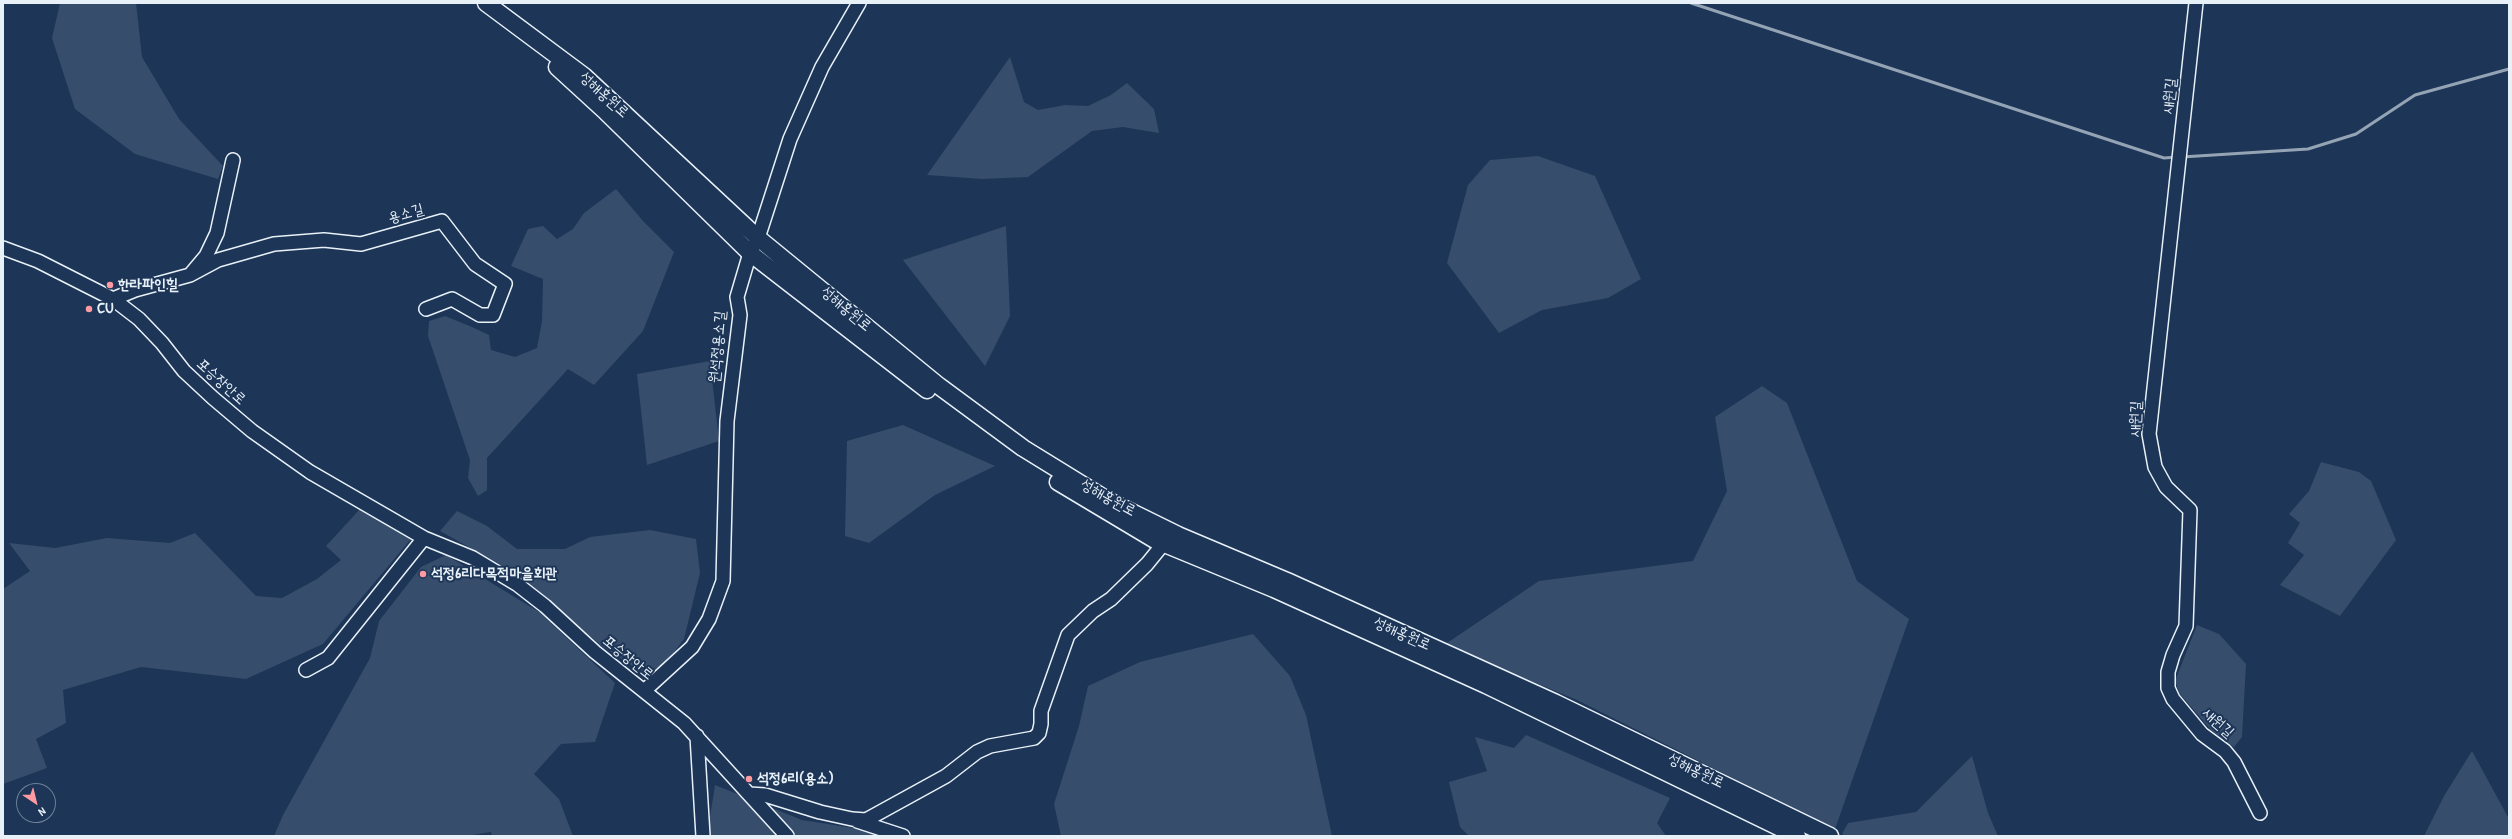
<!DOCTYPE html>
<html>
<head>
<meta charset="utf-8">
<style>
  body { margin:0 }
  #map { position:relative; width:2512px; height:839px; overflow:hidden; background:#1d3557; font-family:"Patrick Hand",sans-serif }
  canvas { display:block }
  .frame { position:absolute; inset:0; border:4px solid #e8f1f8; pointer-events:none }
  .north { position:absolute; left:16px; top:783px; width:40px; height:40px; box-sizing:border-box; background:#1d3557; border:1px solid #6e8097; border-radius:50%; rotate:145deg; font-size:11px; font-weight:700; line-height:16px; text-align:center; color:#e8f1f8 }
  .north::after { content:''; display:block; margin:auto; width:14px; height:18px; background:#ff9aa2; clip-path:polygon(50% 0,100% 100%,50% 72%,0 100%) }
</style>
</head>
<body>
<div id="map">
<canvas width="2512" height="839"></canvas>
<div class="frame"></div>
<div class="north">N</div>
</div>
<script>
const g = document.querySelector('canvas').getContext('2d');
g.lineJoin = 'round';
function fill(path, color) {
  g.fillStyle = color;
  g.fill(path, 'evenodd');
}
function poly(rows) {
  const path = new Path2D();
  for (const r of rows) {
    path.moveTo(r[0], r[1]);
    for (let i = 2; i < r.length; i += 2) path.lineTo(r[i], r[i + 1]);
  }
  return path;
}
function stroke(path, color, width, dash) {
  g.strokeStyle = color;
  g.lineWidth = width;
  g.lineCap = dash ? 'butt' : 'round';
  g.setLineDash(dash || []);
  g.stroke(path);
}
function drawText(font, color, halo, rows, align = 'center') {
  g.font = font + ' "Patrick Hand","Poor Story",sans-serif';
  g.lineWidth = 4;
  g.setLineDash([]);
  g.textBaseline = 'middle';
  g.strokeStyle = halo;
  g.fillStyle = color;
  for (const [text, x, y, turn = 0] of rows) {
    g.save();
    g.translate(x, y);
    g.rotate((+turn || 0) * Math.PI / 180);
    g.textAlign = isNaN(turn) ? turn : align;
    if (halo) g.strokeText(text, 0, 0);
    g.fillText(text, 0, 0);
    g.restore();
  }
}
const green = poly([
  [60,3,136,3,142,57,179,119,223,166,218,179,135,154,75,109,52,38],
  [1010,57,1024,102,1038,110,1065,105,1088,106,1111,95,1127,83,1154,109,1159,133,1123,127,1092,131,1028,177,982,179,927,175],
  [1538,156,1595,176,1641,279,1608,298,1542,310,1499,333,1447,263,1468,185,1490,160],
  [616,189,643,221,674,252,643,331,594,385,568,369,487,458,487,490,478,496,468,478,470,460,428,336,429,321,445,316,472,327,489,335,491,350,515,357,537,348,542,321,543,279,511,266,528,229,543,226,557,239,573,229,584,213],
  [1006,226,1010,316,985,366,903,260],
  [710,361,719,441,647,465,637,374],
  [1762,386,1787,403,1857,581,1909,619,1835,829,1577,700,1444,645,1539,581,1693,561,1727,491,1715,417],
  [903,425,995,466,935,495,869,543,845,536,847,441],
  [2321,462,2359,472,2371,481,2396,540,2340,616,2280,585,2304,555,2288,543,2300,523,2289,514,2309,491],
  [361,508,411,539,323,644,246,679,141,667,63,690,66,723,36,739,47,768,3,784,3,589,30,571,9,543,55,548,107,538,170,543,195,533,256,596,282,598,317,579,341,560,326,546],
  [457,511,487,526,517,549,565,549,590,537,650,530,696,539,700,573,684,639,666,663,645,674,603,647,517,574,440,531],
  [446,555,539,612,615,683,595,742,561,744,534,774,559,799,573,836,492,836,491,832,466,836,274,836,283,815,370,658,379,621,421,567],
  [2197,625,2219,634,2246,664,2242,737,2234,747,2211,730,2180,694,2175,681],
  [1253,634,1290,676,1306,715,1332,836,1061,836,1054,804,1079,726,1088,686,1140,662],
  [1526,735,1670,798,1657,823,1666,836,1469,836,1460,827,1449,782,1487,771,1475,737,1514,748],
  [2472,751,2509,819,2509,836,2424,836,2444,796],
  [1972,756,1988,813,1998,836,1847,836,1842,834,1848,823,1916,812],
  [715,785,802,820,853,828,884,836,707,836]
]);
const stream = poly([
  [1691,3,2164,158,2177,157],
  [2182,157,2308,149,2356,134,2415,95,2509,69]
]);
const minor = poly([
  [2196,3,2149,434,2155,467,2166,487,2190,510,2186,626,2173,655,2168,672,2168,688,2173,699,2202,734,2225,751,2234,762,2260,813],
  [3,248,38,261,113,299,139,319,162,343,184,371,213,398,252,431,310,472,424,538,473,558,518,585,545,606,595,652,684,723,787,836],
  [190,275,218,260,274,244,324,240,361,244,442,221,475,264,505,284,493,315,480,315,452,299,426,309],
  [113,299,135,290,190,275,206,256,217,233,233,160],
  [306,670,328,658,424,538],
  [644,691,692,647,709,619,723,581,727,421,740,315,737,297,750,253,758,238,790,139,822,67,859,3],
  [697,736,703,836],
  [749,794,765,795,820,812,852,819,866,820,946,776,977,752,990,746,1034,738,1039,733,1041,724,1041,711,1068,635,1093,611,1111,599,1147,564,1160,548],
  [857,821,903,836]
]);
const major = poly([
  [486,3,584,76,758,238,939,386,1023,448,1109,501,1178,535,1287,581,1556,703,1830,836],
  [557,67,604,110,750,253,927,390],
  [1058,482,1155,540,1274,589,1486,685,1797,836]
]);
const markers = [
  [110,285,4,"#ff9aa2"],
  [89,309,4,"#ff9aa2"],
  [423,574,4,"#ff9aa2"],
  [749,779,4,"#ff9aa2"]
];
const streetNames = [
  ["성해홍원로",604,95,42],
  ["새원길",2170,96,-84],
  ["용소길",406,214,-16],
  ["성해홍원로",846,309,40],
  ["원석정용소길",718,347,-85],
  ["포승장안로",221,382,42],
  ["새원길",2136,419,-88],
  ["성해홍원로",1108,498,29],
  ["성해홍원로",1402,634,24],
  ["포승장안로",628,658,39],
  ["새원길",2218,723,42],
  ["성해홍원로",1696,771,26]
];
const poiNames = [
  ["한라파인힐",118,285],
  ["CU",97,309],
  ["석정6리다목적마을회관",431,574],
  ["석정6리(용소)",757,779]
];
fill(green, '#374d6c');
stroke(stream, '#95a4b5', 3);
stroke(minor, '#e8f1f8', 16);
stroke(major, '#e8f1f8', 19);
stroke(minor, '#1d3557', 13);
stroke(major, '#1d3557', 16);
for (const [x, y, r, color] of markers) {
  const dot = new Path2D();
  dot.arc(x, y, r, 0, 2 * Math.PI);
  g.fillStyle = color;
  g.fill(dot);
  stroke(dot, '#1d3557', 1.5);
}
drawText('15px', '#e8f1f8', '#1d3557', streetNames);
drawText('bold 15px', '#e8f1f8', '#1d3557', poiNames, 'left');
</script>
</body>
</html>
